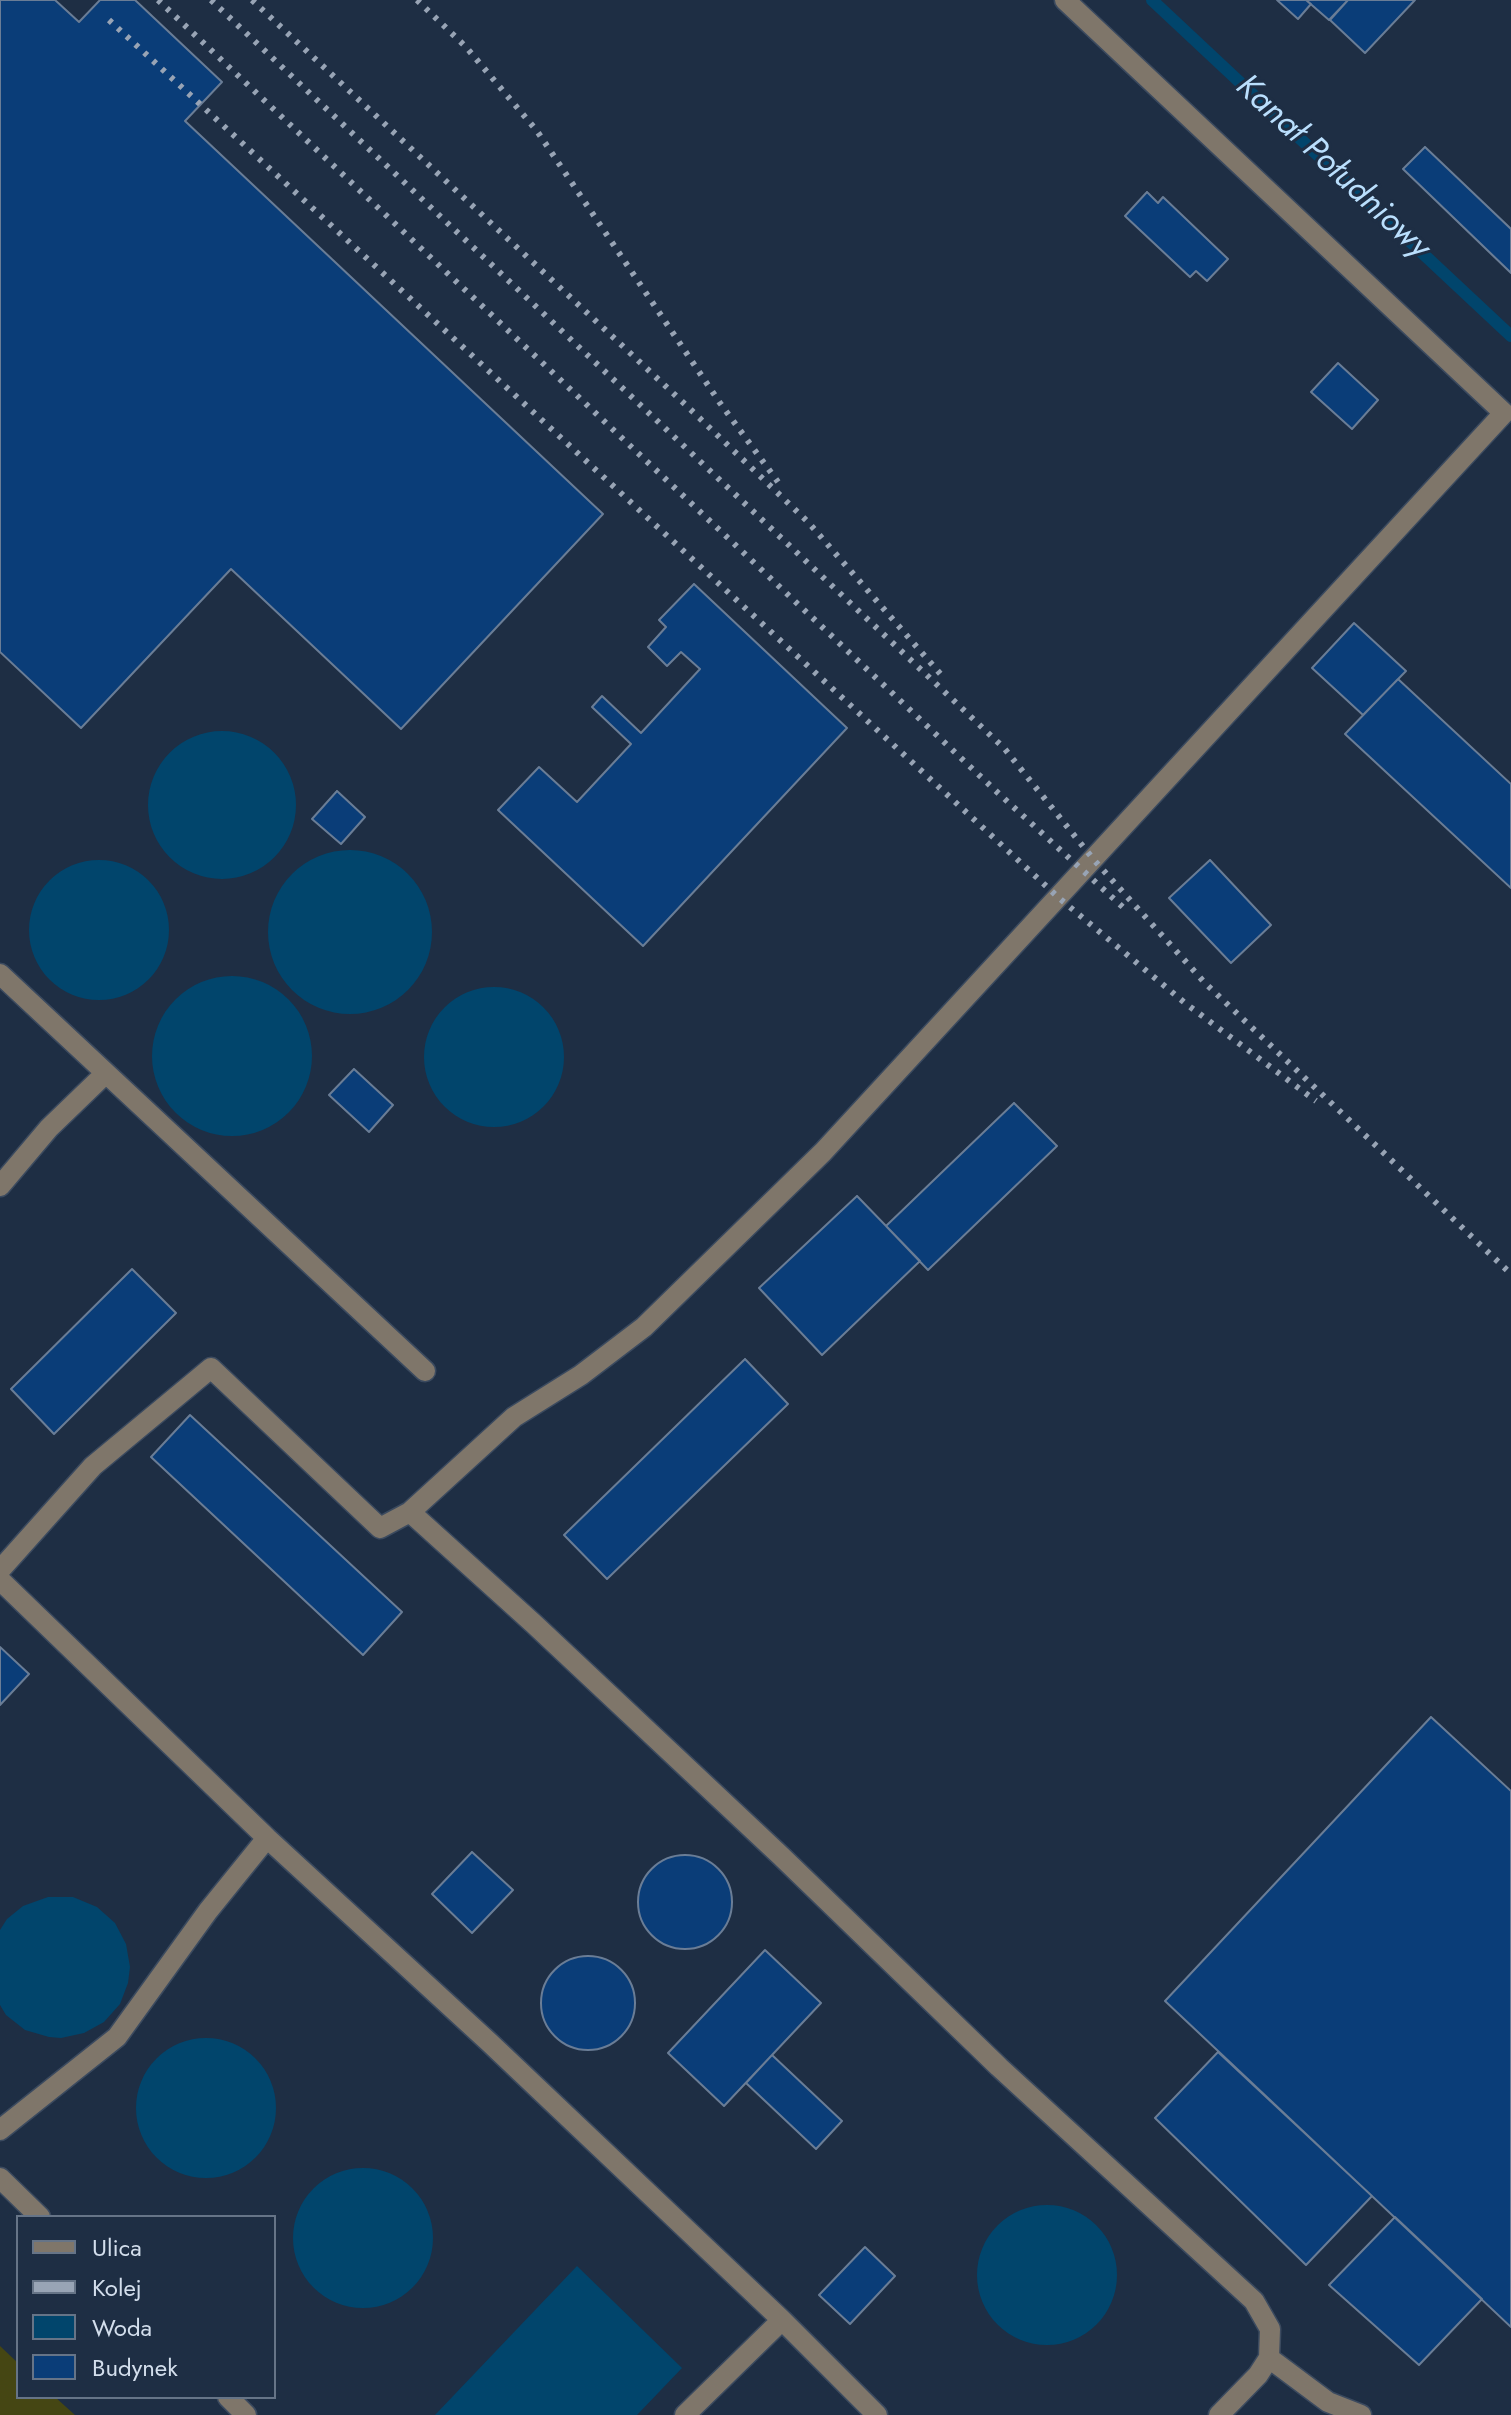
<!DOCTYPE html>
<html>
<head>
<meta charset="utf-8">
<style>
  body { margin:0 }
  #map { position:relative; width:1511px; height:2415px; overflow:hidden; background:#1e2e44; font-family:Jost,sans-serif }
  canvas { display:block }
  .legend { position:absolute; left:16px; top:2215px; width:260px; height:184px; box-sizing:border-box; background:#1e2e44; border:2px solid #667487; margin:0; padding:10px 14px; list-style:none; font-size:24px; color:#d3deec }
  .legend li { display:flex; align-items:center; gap:16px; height:40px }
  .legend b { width:40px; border:2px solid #667487 }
</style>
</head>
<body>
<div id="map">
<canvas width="1511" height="2415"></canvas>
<ul class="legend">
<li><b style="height:10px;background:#7f766a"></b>Ulica</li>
<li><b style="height:10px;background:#98a4b5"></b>Kolej</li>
<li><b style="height:22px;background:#01456c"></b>Woda</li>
<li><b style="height:22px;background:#0a3d78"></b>Budynek</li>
</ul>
</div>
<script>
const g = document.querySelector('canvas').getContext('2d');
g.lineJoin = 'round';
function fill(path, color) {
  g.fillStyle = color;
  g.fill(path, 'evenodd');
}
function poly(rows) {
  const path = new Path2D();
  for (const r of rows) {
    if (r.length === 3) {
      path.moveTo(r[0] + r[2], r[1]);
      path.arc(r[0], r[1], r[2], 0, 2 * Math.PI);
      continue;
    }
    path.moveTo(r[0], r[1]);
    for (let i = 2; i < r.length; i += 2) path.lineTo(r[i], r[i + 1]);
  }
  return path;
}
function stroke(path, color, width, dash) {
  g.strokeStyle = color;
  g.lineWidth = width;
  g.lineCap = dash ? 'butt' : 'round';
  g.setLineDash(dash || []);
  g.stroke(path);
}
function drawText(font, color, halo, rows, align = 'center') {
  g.font = font + ' Jost,sans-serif';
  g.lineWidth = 6;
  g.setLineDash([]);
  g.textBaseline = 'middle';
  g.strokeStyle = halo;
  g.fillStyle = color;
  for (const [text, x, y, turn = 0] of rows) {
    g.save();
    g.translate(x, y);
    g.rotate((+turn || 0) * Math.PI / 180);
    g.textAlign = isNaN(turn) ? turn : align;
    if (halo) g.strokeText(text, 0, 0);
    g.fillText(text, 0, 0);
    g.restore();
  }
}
const green = poly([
  [0,2346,18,2363,18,2397,55,2397,75,2415,0,2415]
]);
const water = poly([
  [222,805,74],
  [350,932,82],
  [99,930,70],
  [232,1056,80],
  [494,1057,70],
  [48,1897,73,1897,97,1907,115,1923,126,1944,130,1967,128,1983,120,2004,104,2022,84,2033,61,2038,49,2037,25,2030,6,2015,0,2005,0,1930,7,1919,23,1906],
  [206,2108,70],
  [363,2238,70],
  [1047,2275,70],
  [577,2266,682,2368,637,2415,435,2415]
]);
const stream = poly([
  [1152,0,1511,336]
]);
const building = poly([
  [0,0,55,0,79,22,100,0,135,0,222,82,185,121,603,514,401,729,231,569,81,728,0,652,0,0],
  [1277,0,1306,0,1311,4,1298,19,1277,0],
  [1306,0,1348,0,1329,20,1306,0],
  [1348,0,1415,0,1365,53,1330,20,1348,0],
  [1425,147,1511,229,1511,273,1403,169,1425,147],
  [1147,192,1158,203,1163,197,1228,259,1207,281,1196,271,1190,277,1125,216,1147,192],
  [1338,363,1378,400,1352,429,1311,392,1338,363],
  [694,584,847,728,643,946,498,810,539,767,577,802,631,744,592,707,602,696,641,733,700,669,681,652,667,666,648,647,666,627,659,620,694,584],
  [1354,623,1406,671,1363,715,1312,668,1354,623],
  [1398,679,1511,784,1511,888,1345,734,1398,679],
  [337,791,365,817,341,844,312,819,337,791],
  [1210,860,1271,925,1231,963,1169,898,1210,860],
  [354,1069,393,1105,369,1132,329,1095,354,1069],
  [1014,1103,1057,1146,928,1270,886,1226,1014,1103],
  [857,1196,920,1261,822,1355,759,1288,857,1196],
  [132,1269,176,1313,54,1434,11,1389,132,1269],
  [745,1359,788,1404,607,1579,564,1535,745,1359],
  [190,1415,402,1612,363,1655,151,1457,190,1415],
  [0,1647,29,1674,0,1705,0,1647],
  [1431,1717,1511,1791,1511,2327,1165,2001,1431,1717],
  [472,1852,513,1890,472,1933,432,1894,472,1852],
  [685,1902,47],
  [765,1950,821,2003,724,2106,668,2053,765,1950],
  [588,2003,47],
  [1218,2052,1372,2196,1306,2265,1155,2118,1218,2052],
  [772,2055,842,2121,816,2149,746,2083,772,2055],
  [1395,2217,1482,2299,1419,2365,1329,2285,1395,2217],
  [865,2247,895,2276,850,2324,819,2295,865,2247]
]);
const minor = poly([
  [0,974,425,1371],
  [0,1186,49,1128,106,1073],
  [410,1512,534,1624,781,1856,999,2067,1254,2301,1270,2329,1269,2358,1258,2375,1219,2415],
  [0,1570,93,1466,211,1368,380,1528,410,1512,514,1417,581,1375,644,1327,823,1152,1504,413,1065,0],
  [0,1580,267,1838,490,2043,782,2320,685,2415],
  [0,2130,117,2037,208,1911,267,1838],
  [0,2178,40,2217],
  [782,2320,877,2415],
  [1269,2358,1328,2402,1361,2415],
  [228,2397,246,2415]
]);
const rail = poly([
  [158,0,997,792,1126,910],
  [211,0,1004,748,1094,860,1205,983,1511,1274],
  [252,0,689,408,808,522,943,677],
  [417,0,466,47,537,131,720,403,778,482],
  [109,20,1059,898,1185,1003,1316,1101]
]);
const waterNames = [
  ["Kanał Południowy",1332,168,43]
];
fill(green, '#454613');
fill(water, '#01456c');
stroke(stream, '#01456c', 12);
fill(building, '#0a3d78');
stroke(building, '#6a7d96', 2);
stroke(minor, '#3b4a5f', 23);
stroke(minor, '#7f766a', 20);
stroke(rail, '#98a4b5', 6, [4, 8]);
drawText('italic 34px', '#badffd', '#1e2e44', waterNames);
</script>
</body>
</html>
